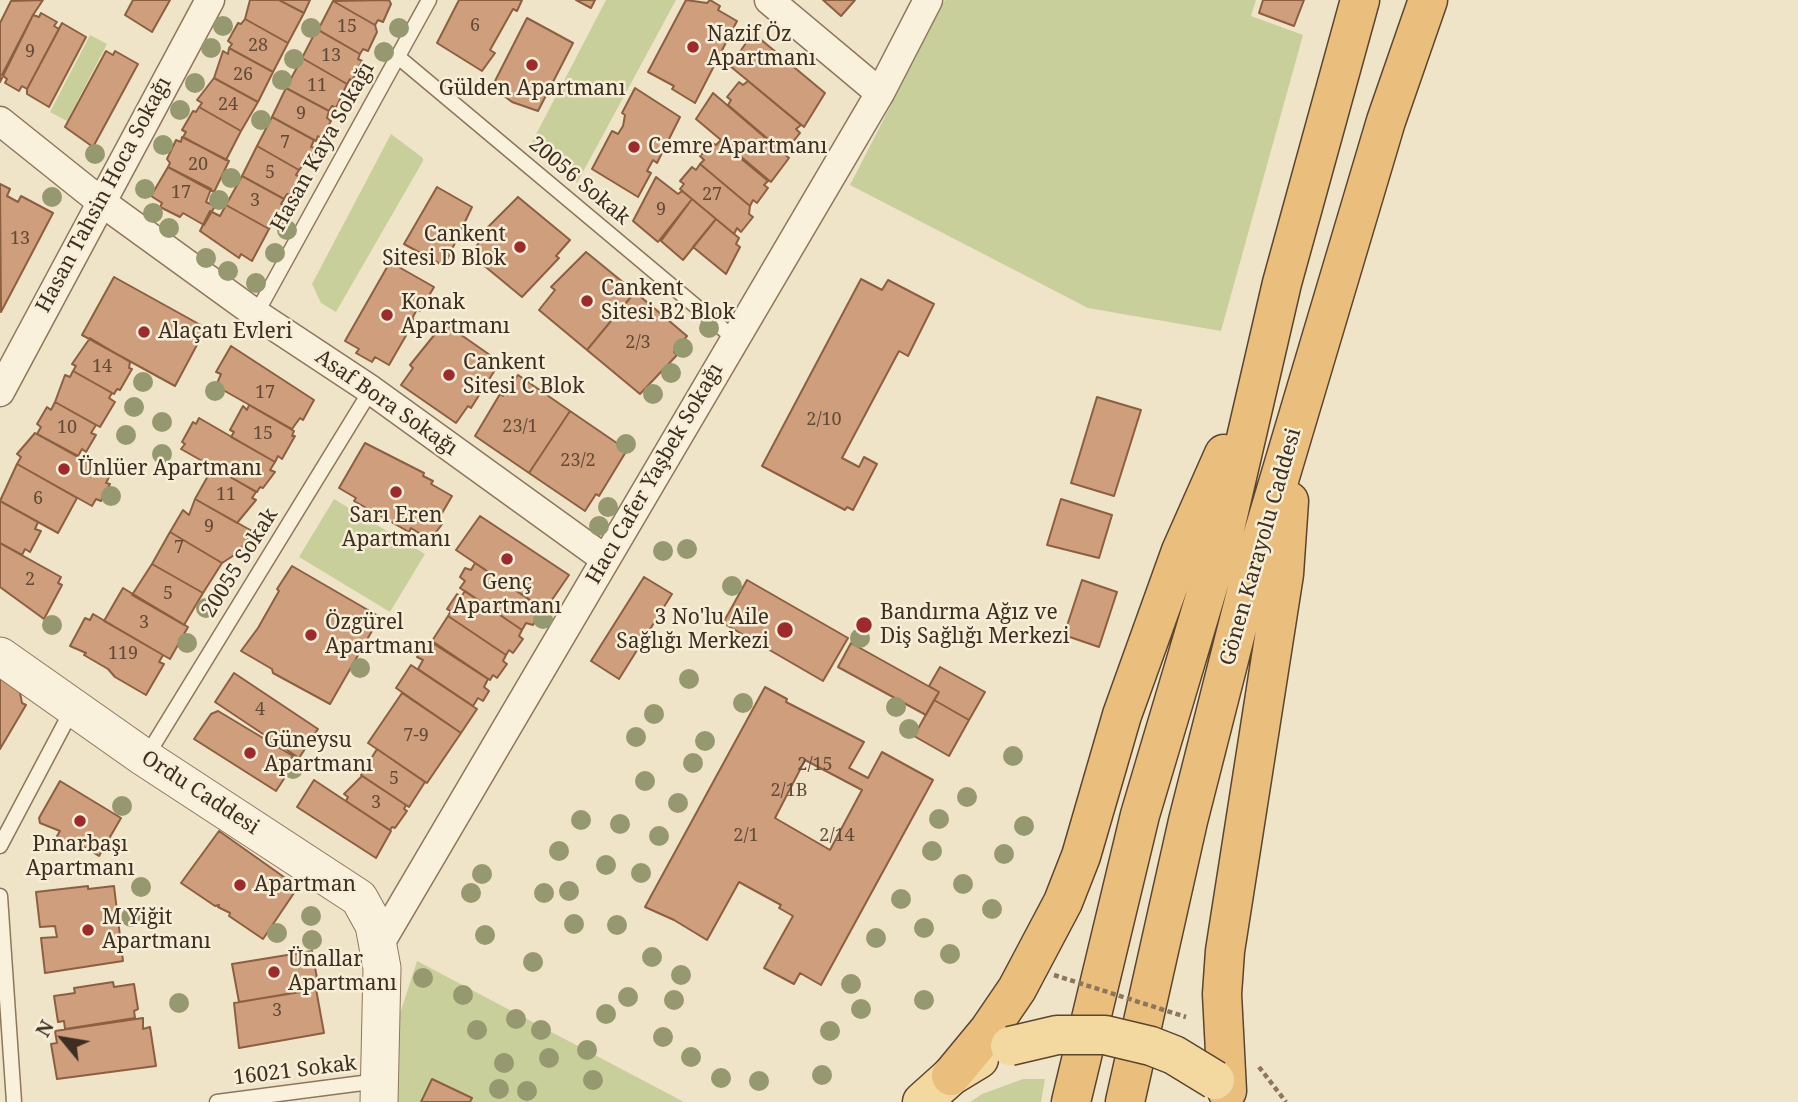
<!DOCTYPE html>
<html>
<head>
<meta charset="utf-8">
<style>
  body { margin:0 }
  #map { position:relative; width:1798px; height:1102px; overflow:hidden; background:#f0e4c8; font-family:"Noto Serif",serif }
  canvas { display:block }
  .north { position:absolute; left:28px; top:1004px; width:70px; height:70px; -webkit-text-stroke:5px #f7eed8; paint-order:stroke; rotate:300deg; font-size:19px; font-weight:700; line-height:28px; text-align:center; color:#3d2e20 }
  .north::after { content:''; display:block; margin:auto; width:24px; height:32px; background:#3d2e20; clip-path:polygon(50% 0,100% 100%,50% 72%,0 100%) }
</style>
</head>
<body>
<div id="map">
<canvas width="1798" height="1102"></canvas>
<div class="north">N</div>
</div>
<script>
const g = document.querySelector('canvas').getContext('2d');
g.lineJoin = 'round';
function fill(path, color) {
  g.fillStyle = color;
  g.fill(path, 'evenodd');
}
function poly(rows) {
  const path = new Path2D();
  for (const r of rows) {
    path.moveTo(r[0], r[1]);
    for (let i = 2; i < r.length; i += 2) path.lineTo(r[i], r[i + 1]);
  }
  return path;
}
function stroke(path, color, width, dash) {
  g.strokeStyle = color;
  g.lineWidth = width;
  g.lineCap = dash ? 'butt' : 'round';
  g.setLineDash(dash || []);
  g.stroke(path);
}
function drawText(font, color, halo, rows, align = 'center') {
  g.font = font + ' "Noto Serif",serif';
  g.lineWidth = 5;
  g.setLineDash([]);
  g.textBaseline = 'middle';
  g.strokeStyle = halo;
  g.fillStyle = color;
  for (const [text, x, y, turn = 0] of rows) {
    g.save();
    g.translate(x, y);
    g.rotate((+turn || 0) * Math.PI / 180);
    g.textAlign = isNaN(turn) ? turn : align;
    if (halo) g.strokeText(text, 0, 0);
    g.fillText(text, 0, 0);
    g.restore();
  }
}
const green = poly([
  [606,0,676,0,577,183,530,146],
  [945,0,1256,0,1251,16,1303,35,1221,331,1088,308,850,185],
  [90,35,107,44,67,121,50,112],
  [391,134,423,158,423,161,336,312,321,303,312,284],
  [334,499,425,554,390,612,299,557],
  [417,961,684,1102,391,1102,396,1026],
  [1023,1079,1045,1079,1041,1102,970,1102,982,1094]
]);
const building = poly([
  [43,0,33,15,0,82,0,23,11,1,43,0],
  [133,0,170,0,152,32,125,15,133,0],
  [250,0,279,0,304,13,288,43,245,19,250,0],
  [279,0,310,0,304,13,279,0],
  [389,0,391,4,383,22,378,20,375,25,333,1,389,0],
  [459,0,522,0,517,11,513,9,490,50,495,53,482,71,437,43,459,0],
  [576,0,595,0,591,8,576,0],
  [686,0,707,3,710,0,720,6,718,10,737,21,695,103,672,89,674,86,648,72,686,0],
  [823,0,855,0,841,16,823,0],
  [1263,0,1304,0,1294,26,1259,13,1263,0],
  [333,1,375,25,377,32,368,51,363,49,360,54,318,30,333,1],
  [41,13,57,22,54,26,59,29,27,89,22,86,19,91,5,83,7,79,2,75,33,15,39,17,41,13],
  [527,18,573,43,538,111,512,102,492,87,527,18],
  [245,19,288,43,273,72,229,48,232,44,228,41,238,23,241,24,245,19],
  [62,23,86,37,49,107,27,94,27,89,62,23],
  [317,29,360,54,358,59,362,61,352,81,350,79,347,84,302,58,317,29],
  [753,33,825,93,804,127,730,66,753,33],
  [229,48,273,72,258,102,214,78,223,51,228,54,229,48],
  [106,51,113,55,115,51,138,64,93,147,65,127,106,51],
  [302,58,347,84,336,108,332,106,329,111,286,88,302,58],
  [214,78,258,102,241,131,199,107,202,103,197,100,214,78],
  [748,81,801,125,796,129,800,133,788,148,784,144,781,150,728,105,731,100,727,97,739,82,743,85,748,81],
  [286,88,329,111,327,118,331,121,321,138,318,136,316,141,272,117,286,88],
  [635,88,680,117,657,163,653,160,647,171,651,173,638,197,592,169,612,131,618,134,623,126,625,115,622,113,635,88],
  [713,93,789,158,771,182,696,119,713,93],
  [199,107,241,131,226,160,183,137,186,132,182,130,193,111,196,112,199,107],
  [272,117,314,140,311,147,315,148,307,166,304,164,299,170,257,146,272,117],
  [182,137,229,161,214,192,168,167,170,163,167,159,176,140,181,142,182,137],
  [720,141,768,181,764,185,768,188,757,203,753,200,750,206,700,164,704,160,700,156,712,143,716,145,720,141],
  [257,146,299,170,296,175,300,177,291,196,287,194,284,199,242,176,257,146],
  [700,164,750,206,749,214,753,217,741,232,737,228,734,234,680,189,684,184,680,181,692,167,696,170,700,164],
  [168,167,211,189,206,202,215,206,204,225,183,213,180,217,160,207,162,203,151,196,168,167],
  [242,176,284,199,281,204,285,206,276,226,273,223,269,229,226,205,242,176],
  [656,177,678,194,682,191,692,199,658,242,633,221,656,177],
  [0,184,10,189,7,196,18,202,21,196,53,213,1,312,0,184],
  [437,187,472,207,444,266,404,244,437,187],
  [518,197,570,240,556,256,559,258,522,297,470,254,486,234,483,232,518,197],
  [692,199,716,219,683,260,661,241,692,199],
  [226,205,269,229,252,261,241,254,239,258,200,231,210,211,220,216,226,205],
  [716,219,739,238,736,244,740,247,726,274,693,247,716,219],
  [586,252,635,292,587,350,539,310,555,290,551,287,586,252],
  [390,262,434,287,420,311,417,309,412,319,415,320,389,365,375,357,372,362,356,353,359,349,345,341,390,262],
  [114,277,206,328,175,386,82,335,114,277],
  [861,279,882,290,888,280,934,304,908,356,899,351,842,458,859,467,864,457,877,464,853,510,847,507,845,510,762,466,861,279],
  [635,292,687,336,674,352,677,355,640,394,587,350,635,292],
  [444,323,500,362,471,408,468,406,456,423,401,385,413,368,410,365,444,323],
  [90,338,130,362,129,368,132,369,120,390,117,389,114,394,73,371,76,366,72,364,90,338],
  [231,346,314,400,303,420,300,418,292,429,216,386,221,374,216,372,231,346],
  [73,371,112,393,109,398,115,402,100,427,55,402,65,375,70,377,73,371],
  [518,375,570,411,529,473,475,436,500,394,503,396,518,375],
  [1097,397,1141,410,1114,496,1071,483,1097,397],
  [55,402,96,425,91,433,96,435,86,452,82,449,78,456,37,434,41,427,37,424,40,419,47,407,51,410,55,402],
  [249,405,294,431,292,436,295,436,282,459,278,456,275,462,231,437,234,432,230,430,243,406,247,410,249,405],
  [570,411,627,450,599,496,596,494,585,511,529,473,570,411],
  [199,418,275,462,270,470,275,472,263,488,260,487,257,492,181,449,185,444,182,442,193,422,196,424,199,418],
  [35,433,110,475,106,483,110,484,101,501,96,499,92,506,17,464,21,457,17,454,35,433],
  [365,443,424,473,423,476,433,481,431,484,452,496,438,520,443,523,430,540,411,528,409,532,354,501,356,498,339,488,365,443],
  [17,464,77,498,58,533,0,501,17,464],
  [213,467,256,492,252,498,256,500,237,523,195,499,213,467],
  [195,499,252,531,239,552,222,563,170,532,183,510,189,515,195,499],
  [1061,499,1112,515,1099,558,1047,545,1061,499],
  [0,501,38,522,35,529,41,531,30,552,25,549,22,555,0,543,0,501],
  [480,516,569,575,545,610,456,550,480,516],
  [170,532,222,563,203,593,152,564,170,532],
  [0,543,61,577,58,583,62,585,44,619,0,587,0,543],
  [475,563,537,605,533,612,538,617,533,625,526,623,522,630,460,588,465,581,460,577,465,568,471,570,475,563],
  [152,564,203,593,184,625,132,595,152,564],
  [292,566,380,617,330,704,273,673,272,669,241,651,258,628,279,591,277,589,292,566],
  [644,577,672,594,619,679,591,661,644,577],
  [747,580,848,638,823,681,723,623,747,580],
  [1082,580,1117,592,1099,647,1064,635,1082,580],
  [123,588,188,627,170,659,104,621,123,588],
  [465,591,522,630,519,636,523,639,513,653,509,650,506,655,448,616,451,611,447,609,457,594,461,597,465,591],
  [93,614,163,655,159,662,164,664,146,695,115,677,108,669,84,655,86,653,70,646,85,618,90,620,93,614],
  [448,616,506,655,503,661,507,664,497,678,493,675,490,680,432,641,448,616],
  [851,643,939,692,926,715,838,667,851,643],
  [434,644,488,679,484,687,489,691,483,701,478,698,473,706,418,669,423,660,417,657,425,647,429,650,434,644],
  [411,665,477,709,461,733,396,688,411,665],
  [0,667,19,688,22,703,26,705,0,749,0,667],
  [940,667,985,692,969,720,934,700,939,692,929,686,940,667],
  [234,673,318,729,299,758,215,702,234,673],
  [765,687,787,699,786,702,864,742,849,768,868,778,882,752,933,780,821,985,800,973,794,984,764,968,793,916,779,908,781,905,739,882,707,940,674,920,645,907,765,687],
  [805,760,862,790,830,850,775,818,805,760],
  [402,693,461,733,427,783,368,743,402,693],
  [934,700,969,720,949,756,914,736,934,700],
  [218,711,293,756,289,762,293,765,276,791,194,739,211,714,218,711],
  [377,749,425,782,409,807,361,775,377,749],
  [362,776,406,805,404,809,407,811,395,828,392,827,390,830,346,801,348,797,344,794,362,776],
  [314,780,391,831,376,858,297,807,314,780],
  [60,781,121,818,99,856,74,841,71,847,59,841,61,838,57,836,60,831,40,823,39,818,60,781],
  [219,831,298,887,263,939,229,916,230,913,218,907,219,905,215,906,181,883,219,831],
  [88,886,88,889,114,886,123,961,45,973,41,938,57,937,56,932,55,926,40,927,36,892,88,886],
  [312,951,319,989,239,1002,232,964,312,951],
  [113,982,114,987,134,984,138,1009,134,1011,135,1018,65,1029,64,1021,58,1022,54,996,75,993,74,988,113,982],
  [316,989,324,1033,239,1048,234,1003,316,989],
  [143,1018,143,1029,150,1027,156,1066,57,1079,51,1044,57,1043,55,1031,143,1018],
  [432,1079,472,1098,470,1102,421,1102,432,1079]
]);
const path = poly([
  [1259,1067,1286,1102]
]);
const service = poly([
  [397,56,735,339],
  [256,314,429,0],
  [146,757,371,390],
  [0,846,73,708],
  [0,896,14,1102],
  [217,1102,378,1081]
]);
const minor = poly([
  [769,0,880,93],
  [0,121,100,201,256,314,371,390,605,559],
  [0,392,210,0],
  [379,945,880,93,928,0]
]);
const tertiary = poly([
  [0,656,145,758,359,898,374,925,382,968,379,1102]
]);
const primary = poly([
  [922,1102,951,1076,979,1059]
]);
const trunk = poly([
  [951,1076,989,1030,1017,989,1063,902,1081,856,1122,715,1181,551,1224,454],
  [1227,1091,1222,994,1225,951,1284,574,1289,501],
  [1071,1102,1140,815,1224,533,1282,283,1360,0],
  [1125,1102,1188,821,1249,581,1386,121,1428,0]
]);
const pathBridge = poly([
  [1054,975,1186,1017]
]);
const primaryBridge = poly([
  [1010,1046,1057,1035,1105,1035,1151,1046,1174,1055,1215,1080]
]);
const trees = [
  [223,26],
  [311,28],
  [399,28],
  [211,48],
  [384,52],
  [294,59],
  [282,80],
  [195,83],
  [180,110],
  [261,120],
  [163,145],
  [95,154],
  [231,178],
  [145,189],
  [52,197],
  [219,200],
  [153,213],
  [169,228],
  [287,230],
  [275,253],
  [206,258],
  [228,271],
  [256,283],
  [709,328],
  [683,348],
  [671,373],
  [143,382],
  [215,391],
  [653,394],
  [134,407],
  [162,422],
  [126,435],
  [626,444],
  [162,454],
  [111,496],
  [608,507],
  [599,526],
  [687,549],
  [663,551],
  [732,586],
  [206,608],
  [543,619],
  [52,625],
  [860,638],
  [187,643],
  [360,668],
  [689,679],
  [743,703],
  [896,707],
  [654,714],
  [909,729],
  [636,737],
  [705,741],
  [1013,756],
  [693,763],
  [293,769],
  [645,781],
  [967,797],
  [678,803],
  [122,806],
  [939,819],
  [581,820],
  [620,824],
  [1024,826],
  [659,836],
  [559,851],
  [932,851],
  [1004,854],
  [606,865],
  [641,873],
  [482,874],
  [963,884],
  [141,887],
  [569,891],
  [471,893],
  [544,893],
  [901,899],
  [992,909],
  [311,916],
  [131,917],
  [574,924],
  [617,925],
  [924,928],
  [277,933],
  [485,935],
  [876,938],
  [312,940],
  [950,954],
  [652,957],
  [533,962],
  [681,975],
  [423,978],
  [851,984],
  [463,995],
  [628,997],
  [674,1000],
  [924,1000],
  [179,1003],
  [861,1009],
  [606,1014],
  [516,1019],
  [477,1030],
  [541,1030],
  [830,1031],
  [663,1037],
  [587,1050],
  [691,1057],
  [549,1058],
  [504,1063],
  [822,1075],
  [721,1078],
  [593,1080],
  [759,1081],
  [499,1089],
  [527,1091]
];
const markers = [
  [693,47,7,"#9e2a2b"],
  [532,65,7,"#9e2a2b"],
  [634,147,7,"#9e2a2b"],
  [520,247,7,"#9e2a2b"],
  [587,301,7,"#9e2a2b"],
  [387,315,7,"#9e2a2b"],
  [144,332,7,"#9e2a2b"],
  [449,375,7,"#9e2a2b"],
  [64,469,7,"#9e2a2b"],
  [396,492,7,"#9e2a2b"],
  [507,559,7,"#9e2a2b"],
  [864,625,9,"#9e2a2b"],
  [785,630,9,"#9e2a2b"],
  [311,635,7,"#9e2a2b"],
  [250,753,7,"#9e2a2b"],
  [80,821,7,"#9e2a2b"],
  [240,885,7,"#9e2a2b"],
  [88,930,7,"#9e2a2b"],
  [274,972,7,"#9e2a2b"]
];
const numberNames = [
  ["6",475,26],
  ["15",347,27],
  ["28",258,46],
  ["9",30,52],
  ["13",331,56],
  ["26",243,75],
  ["11",317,86],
  ["24",228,105],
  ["9",301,114],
  ["7",285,143],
  ["20",198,165],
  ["5",270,173],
  ["17",181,193],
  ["27",712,195],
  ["3",255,201],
  ["9",661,210],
  ["13",20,239],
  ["2/3",638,343],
  ["14",102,367],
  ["17",265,393],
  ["2/10",824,420],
  ["23/1",520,427],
  ["10",67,428],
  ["15",263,434],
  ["23/2",578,461],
  ["11",226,495],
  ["6",38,499],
  ["9",209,527],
  ["7",179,548],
  ["2",30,580],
  ["5",168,594],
  ["3",144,623],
  ["119",123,654],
  ["4",260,710],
  ["7-9",416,736],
  ["2/15",815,765],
  ["5",394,779],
  ["2/1B",789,791],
  ["3",376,803],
  ["2/1",746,836],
  ["2/14",837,836],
  ["3",277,1011]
];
const poiNames = [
  ["Nazif Öz",707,35],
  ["Apartmanı",707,59],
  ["Gülden Apartmanı",532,89,"center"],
  ["Cemre Apartmanı",648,147],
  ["Cankent",506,235,"right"],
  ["Sitesi D Blok",506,259,"right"],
  ["Cankent",601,289],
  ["Sitesi B2 Blok",601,313],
  ["Konak",401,303],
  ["Apartmanı",401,327],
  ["Alaçatı Evleri",158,332],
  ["Cankent",463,363],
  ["Sitesi C Blok",463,387],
  ["Ünlüer Apartmanı",78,469],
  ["Sarı Eren",396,516,"center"],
  ["Apartmanı",396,540,"center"],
  ["Genç",507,583,"center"],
  ["Apartmanı",507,607,"center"],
  ["Bandırma Ağız ve",880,613],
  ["Diş Sağlığı Merkezi",880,637],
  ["3 No'lu Aile",769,618,"right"],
  ["Sağlığı Merkezi",769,642,"right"],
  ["Özgürel",325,623],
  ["Apartmanı",325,647],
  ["Güneysu",264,741],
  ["Apartmanı",264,765],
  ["Pınarbaşı",80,845,"center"],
  ["Apartmanı",80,869,"center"],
  ["Apartman",254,885],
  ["M Yiğit",102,918],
  ["Apartmanı",102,942],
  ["Ünallar",288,960],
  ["Apartmanı",288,984]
];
const streetNames = [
  ["Hasan Kaya Sokağı",323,147,-61],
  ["20056 Sokak",579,181,40],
  ["Hasan Tahsin Hoca Sokağı",104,195,-62],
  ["Asaf Bora Sokağı",386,403,35],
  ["Hacı Cafer Yaşbek Sokağı",655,474,-60],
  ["Gönen Karayolu Caddesi",1261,547,-74],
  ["20055 Sokak",240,563,-58],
  ["Ordu Caddesi",200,793,33],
  ["16021 Sokak",295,1071,-7]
];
fill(green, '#c9cf9b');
fill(building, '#cf9f7d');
stroke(building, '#8d5f41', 2);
stroke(service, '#8d765c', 17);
stroke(minor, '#8d765c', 31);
stroke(tertiary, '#8d765c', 39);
stroke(primary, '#5b4430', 41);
stroke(trunk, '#5b4430', 41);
stroke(path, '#8d765c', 4.5, [5, 3.5]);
stroke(service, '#faf1dc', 14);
stroke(minor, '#faf1dc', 28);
stroke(tertiary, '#faf1dc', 37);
stroke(primary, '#f3d9a0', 38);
stroke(trunk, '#eabe7c', 38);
stroke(primaryBridge, '#5b4430', 41, []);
stroke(pathBridge, '#8d765c', 4.5, [5, 3.5]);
stroke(primaryBridge, '#f3d9a0', 38);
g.fillStyle = '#96986f';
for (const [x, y] of trees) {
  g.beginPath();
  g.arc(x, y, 10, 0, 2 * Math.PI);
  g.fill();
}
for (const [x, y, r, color] of markers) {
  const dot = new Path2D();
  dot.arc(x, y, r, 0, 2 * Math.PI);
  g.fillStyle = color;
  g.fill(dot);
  stroke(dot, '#f7eed8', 2.5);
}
drawText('18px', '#624a37', null, numberNames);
drawText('21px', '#3d2e20', '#f7eed8', poiNames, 'left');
drawText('21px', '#3d2e20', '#f7eed8', streetNames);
</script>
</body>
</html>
